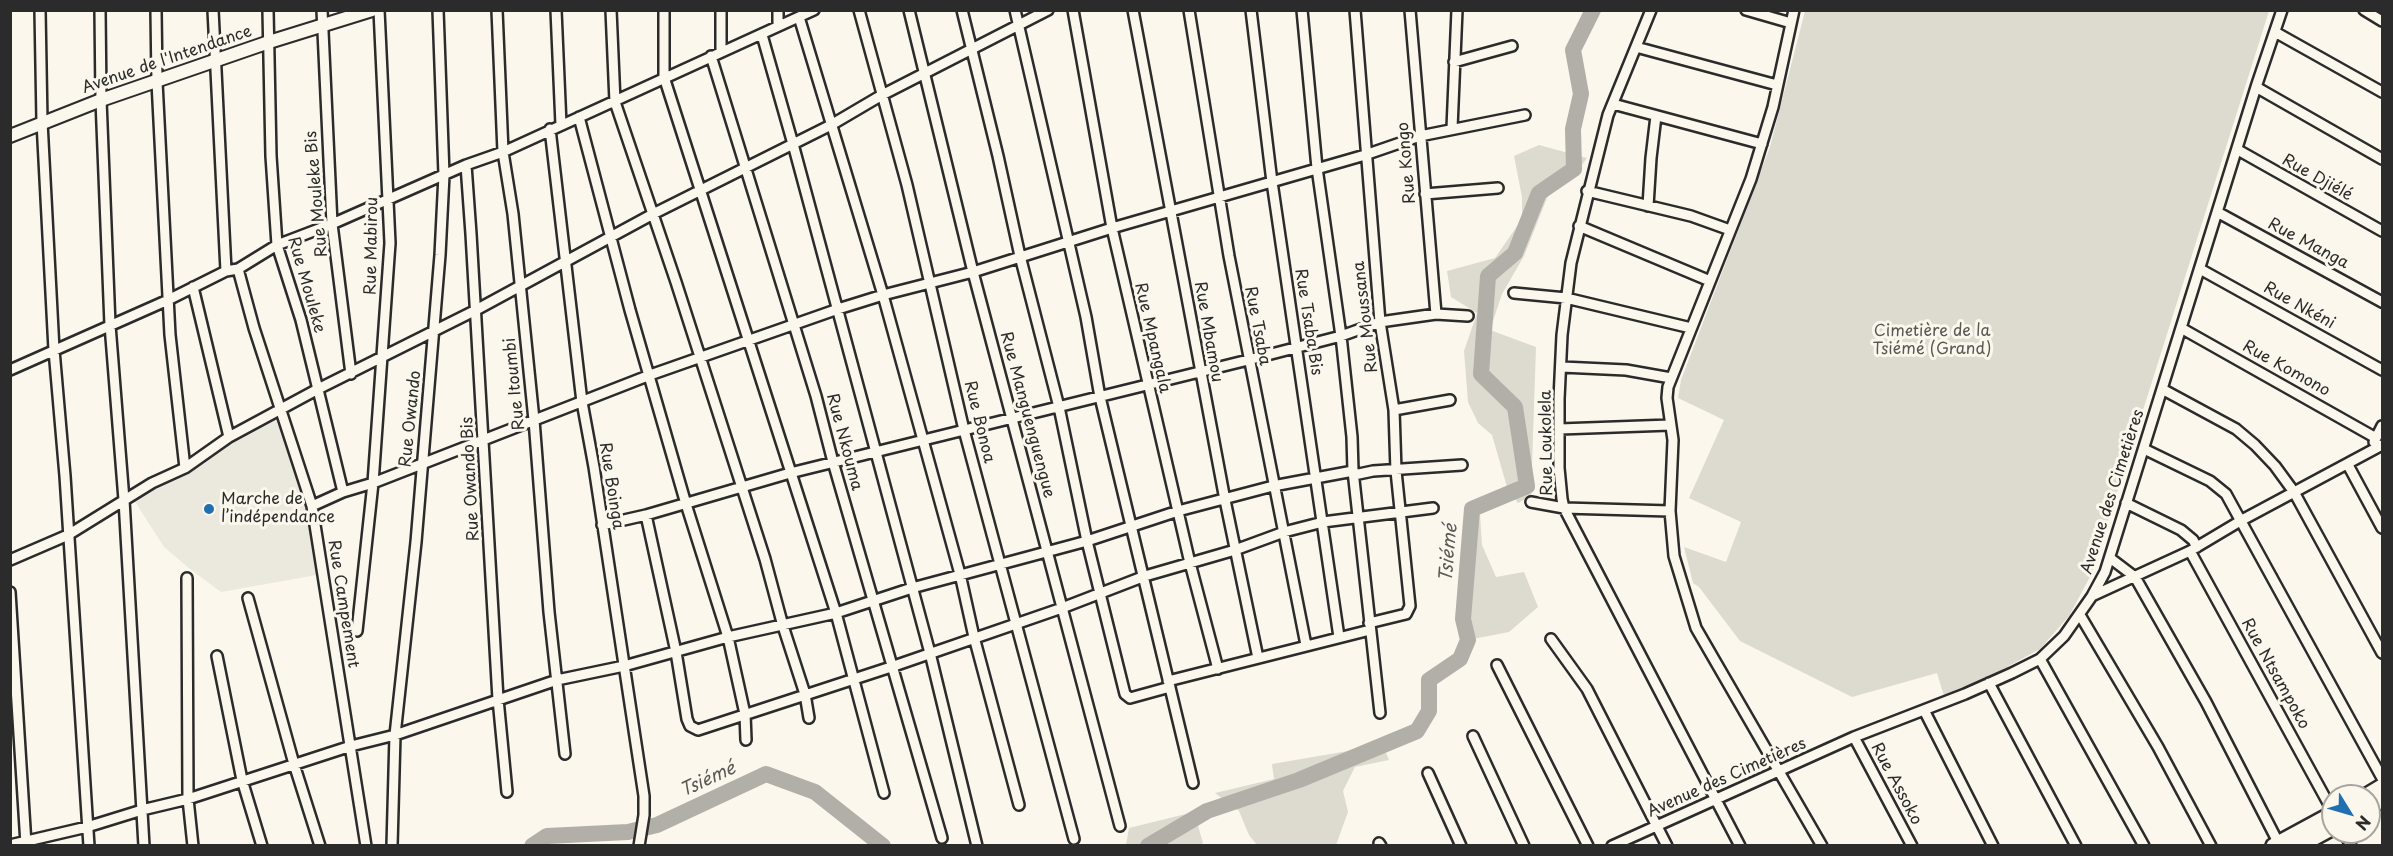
<!DOCTYPE html>
<html>
<head>
<meta charset="utf-8">
<style>
  body { margin:0 }
  #map { position:relative; width:2393px; height:856px; overflow:hidden; background:#fbf7ec; font-family:"Playpen Sans",sans-serif }
  canvas { display:block }
  .frame { position:absolute; inset:0; border:12px solid #2b2b2b; pointer-events:none }
  .north { position:absolute; left:2321px; top:784px; width:60px; height:60px; box-sizing:border-box; background:#fbf7ec; border:2px solid #a8a59f; border-radius:50%; rotate:127deg; font-size:16px; font-weight:700; line-height:24px; text-align:center; color:#2b2b2b }
  .north::after { content:''; display:block; margin:auto; width:21px; height:27px; background:#1f6fb2; clip-path:polygon(50% 0,100% 100%,50% 72%,0 100%) }
</style>
</head>
<body>
<div id="map">
<canvas width="2393" height="856"></canvas>
<div class="frame"></div>
<div class="north">N</div>
</div>
<script>
const g = document.querySelector('canvas').getContext('2d');
g.lineJoin = 'round';
function fill(path, color) {
  g.fillStyle = color;
  g.fill(path, 'evenodd');
}
function poly(rows) {
  const path = new Path2D();
  for (const r of rows) {
    path.moveTo(r[0], r[1]);
    for (let i = 2; i < r.length; i += 2) path.lineTo(r[i], r[i + 1]);
  }
  return path;
}
function stroke(path, color, width, dash) {
  g.strokeStyle = color;
  g.lineWidth = width;
  g.lineCap = dash ? 'butt' : 'round';
  g.setLineDash(dash || []);
  g.stroke(path);
}
function drawText(font, color, halo, rows, align = 'center') {
  g.font = font + ' "Playpen Sans",sans-serif';
  g.lineWidth = 6;
  g.setLineDash([]);
  g.textBaseline = 'middle';
  g.strokeStyle = halo;
  g.fillStyle = color;
  for (const [text, x, y, turn = 0] of rows) {
    g.save();
    g.translate(x, y);
    g.rotate((+turn || 0) * Math.PI / 180);
    g.textAlign = isNaN(turn) ? turn : align;
    if (halo) g.strokeText(text, 0, 0);
    g.fillText(text, 0, 0);
    g.restore();
  }
}
const built = poly([
  [277,416,308,507,322,574,221,592,190,569,164,547,134,500,228,442]
]);
const green = poly([
  [1805,11,2269,11,2091,575,2069,616,2040,649,1994,674,1944,696,1937,673,1852,697,1740,641,1699,587,1693,583,1684,547,1726,562,1741,522,1689,498,1724,420,1678,398,1681,380,1770,147],
  [1539,145,1587,158,1570,181,1549,193,1524,256,1502,294,1490,330,1536,347,1531,496,1518,503,1507,487,1492,435,1478,423,1468,402,1464,351,1477,313,1451,297,1447,271,1495,258,1522,219,1522,197,1514,156],
  [1480,514,1482,545,1496,577,1524,572,1538,607,1509,632,1468,640,1465,522],
  [1383,745,1389,760,1355,767,1343,791,1348,812,1336,845,1257,845,1249,835,1239,811,1215,793,1274,779,1272,764],
  [1194,812,1203,843,1198,846,1126,845,1129,828]
]);
const river = poly([
  [532,846,547,836,628,832,657,825,766,774,815,792,883,846],
  [1148,846,1207,811,1299,780,1417,731,1429,711,1429,680,1460,659,1468,640,1463,619,1472,509,1527,486,1515,407,1481,374,1488,276,1515,253,1539,193,1574,169,1573,129,1581,94,1573,50,1593,10]
]);
const minor = poly([
  [40,10,42,122,54,350,65,476,89,846],
  [100,10,101,100,110,325,124,500,144,846],
  [156,10,157,82,170,335,185,468],
  [213,10,226,271],
  [268,10,271,156,277,245,301,320,343,492],
  [322,10,332,224,351,374],
  [497,10,503,152,513,214,534,420,549,612,565,754],
  [556,10,561,125],
  [611,10,615,102,676,282,765,559,783,626,805,694,809,718],
  [664,10,664,77,836,613,884,793],
  [721,10,721,52],
  [778,10,778,25],
  [859,10,907,185,964,430,1074,839],
  [909,10,973,272,1120,826],
  [962,10,998,156,1020,256,1059,407,1087,541,1125,694,1130,698,1170,687],
  [1015,10,1086,317,1100,397,1193,783],
  [1073,10,1112,228,1190,563,1218,669],
  [1133,10,1225,500,1258,658],
  [1189,10,1229,256,1306,645],
  [1251,10,1272,182,1339,637],
  [1302,10,1317,168,1341,336,1352,437,1353,471,1380,713],
  [1355,10,1380,322,1394,410,1396,471,1410,606,1406,614,1369,623],
  [1410,10,1436,314],
  [1651,10,1608,115,1571,263,1562,335,1559,399,1559,468,1562,499,1564,508,1740,846],
  [1746,10,1791,23],
  [1794,10,1773,107,1751,179,1668,387,1667,398,1673,440,1670,511,1674,556,1696,628,1822,846],
  [2364,10,2382,21],
  [799,17,883,295,960,574,974,637,1019,805],
  [2275,32,2382,92],
  [762,35,793,144,930,653,977,846],
  [1636,47,1777,85],
  [711,56,816,396,833,462,942,838],
  [1454,62,1512,46],
  [2256,87,2382,159],
  [1613,104,1762,144],
  [579,117,630,310,686,504,728,637,745,714,746,740],
  [1452,128,1457,10],
  [550,129,582,402,594,467,644,796,644,815,639,846],
  [2238,150,2382,231],
  [466,165,471,234,498,699,507,792],
  [1587,191,1691,216,1730,230],
  [1425,194,1498,188],
  [1648,206,1651,158,1656,116],
  [2219,213,2382,302],
  [1579,226,1710,281],
  [238,269,254,328,312,506,366,846],
  [2200,269,2382,370],
  [193,287,229,437],
  [1514,293,1566,298,1691,328],
  [2181,328,2376,438],
  [1562,367,1626,370,1671,378],
  [10,370,168,300,226,271,238,269,277,245,332,224,466,165,503,152,814,10],
  [2162,389,2236,429,2255,445,2275,466,2294,492,2382,653],
  [1394,410,1450,400],
  [1560,429,1670,425],
  [2374,442,2382,426],
  [2144,449,2210,481,2226,494,2382,778],
  [2348,465,2382,528],
  [1354,475,1373,471,1462,465],
  [1531,502,1564,508,1670,511],
  [2126,503,2181,530,2193,540,2197,547],
  [312,506,343,492,373,483,650,375,838,309,883,295,973,272,1112,228,1365,155,1420,136,1525,115],
  [646,515,676,652,687,719,690,726,698,730,894,666,1062,608,1145,576,1235,550,1284,532,1323,522,1433,508],
  [602,525,646,515,790,473,1248,360,1341,336,1380,322,1436,314,1468,316],
  [2190,551,2333,812],
  [2110,558,2135,577,2206,702,2280,846],
  [10,560,68,535,152,483,185,468,229,437,318,389,476,310,653,214,831,125,882,95,1048,10],
  [187,578,188,799,193,846],
  [10,592,26,844],
  [2092,596,2190,551,2242,520,2382,445],
  [248,598,294,764,320,846],
  [2080,615,2158,747,2211,846],
  [357,631,373,483,390,243,379,10],
  [1551,639,1587,689,1667,846],
  [217,656,242,780,262,846],
  [2040,659,2144,846],
  [1497,665,1588,846],
  [1168,681,1370,630],
  [1989,683,2076,846],
  [1924,710,1993,846],
  [1473,736,1524,846],
  [1854,737,1912,846],
  [1428,773,1461,846],
  [2344,832,2351,846],
  [1379,843,1381,846],
  [10,845,87,827,142,810,188,799,351,746,395,735,557,680,624,666,728,637,836,613,912,588,1087,541,1178,511,1273,486,1353,471],
  [392,846,395,735,416,542,440,255,444,175,438,10],
  [1612,846,1854,737,1965,694,2012,673,2040,659,2064,636,2092,596,2105,572,2256,87,2282,10]
]);
const tertiary = poly([
  [10,136,101,100,269,42,372,10]
]);
const primary = poly([
  [2367,796,2382,787],
  [2369,807,2382,799],
  [2274,846,2333,814],
  [2298,846,2333,827]
]);
const markers = [
  [209,509,6,"#1f6fb2"]
];
const streetNames = [
  ["Avenue de l'Intendance",167,60,-19],
  ["Rue Kongo",1407,163,-95],
  ["Rue Djiélé",2317,178,29],
  ["Rue Mouleke Bis",317,194,-95],
  ["Rue Manga",2308,244,28],
  ["Rue Mabirou",372,246,-89],
  ["Rue Mouleke",306,285,74],
  ["Rue Nkéni",2299,306,29],
  ["Rue Moussana",1366,317,-97],
  ["Rue Tsaba Bis",1308,322,81],
  ["Rue Tsaba",1257,326,79],
  ["Rue Mbamou",1208,332,80],
  ["Rue Mpangala",1152,338,77],
  ["Rue Komono",2286,369,29],
  ["Rue Itoumbi",515,384,-96],
  ["Rue Manguenguengue",1027,415,75],
  ["Rue Owando",411,419,-84],
  ["Rue Bonoa",979,422,76],
  ["Rue Nkouma",844,442,75],
  ["Rue Loukolela",1547,443,-91],
  ["Rue Owando Bis",471,479,-93],
  ["Rue Boinga",611,486,81],
  ["Avenue des Cimetières",2113,492,-72],
  ["Rue Campement",343,604,81],
  ["Rue Ntsampoko",2275,674,61],
  ["Avenue des Cimetières",1727,778,-24],
  ["Rue Assoko",1896,784,62]
];
const parkNames = [
  ["Cimetière de la",1932,332],
  ["Tsiémé (Grand)",1932,350]
];
const poiNames = [
  ["Marche de",221,500],
  ["l’indépendance",221,518]
];
const waterNames = [
  ["Tsiémé",1449,553,-85],
  ["Tsiémé",708,780,-25]
];
fill(built, '#ebe8de');
fill(green, '#dddad0');
stroke(river, '#b1afa7', 16);
stroke(minor, '#2b2b2b', 14);
stroke(tertiary, '#2b2b2b', 16);
stroke(primary, '#2b2b2b', 20);
stroke(minor, '#fbf7ec', 9);
stroke(tertiary, '#fbf7ec', 12);
stroke(primary, '#fbf7ec', 15);
for (const [x, y, r, color] of markers) {
  const dot = new Path2D();
  dot.arc(x, y, r, 0, 2 * Math.PI);
  g.fillStyle = color;
  g.fill(dot);
  stroke(dot, '#fbf7ec', 2);
}
drawText('16px', '#2b2b2b', '#fbf7ec', streetNames);
drawText('16px', '#585754', '#fbf7ec', parkNames);
drawText('16px', '#2b2b2b', '#fbf7ec', poiNames, 'left');
drawText('italic 18px', '#5a5956', '#fbf7ec', waterNames);
</script>
</body>
</html>
